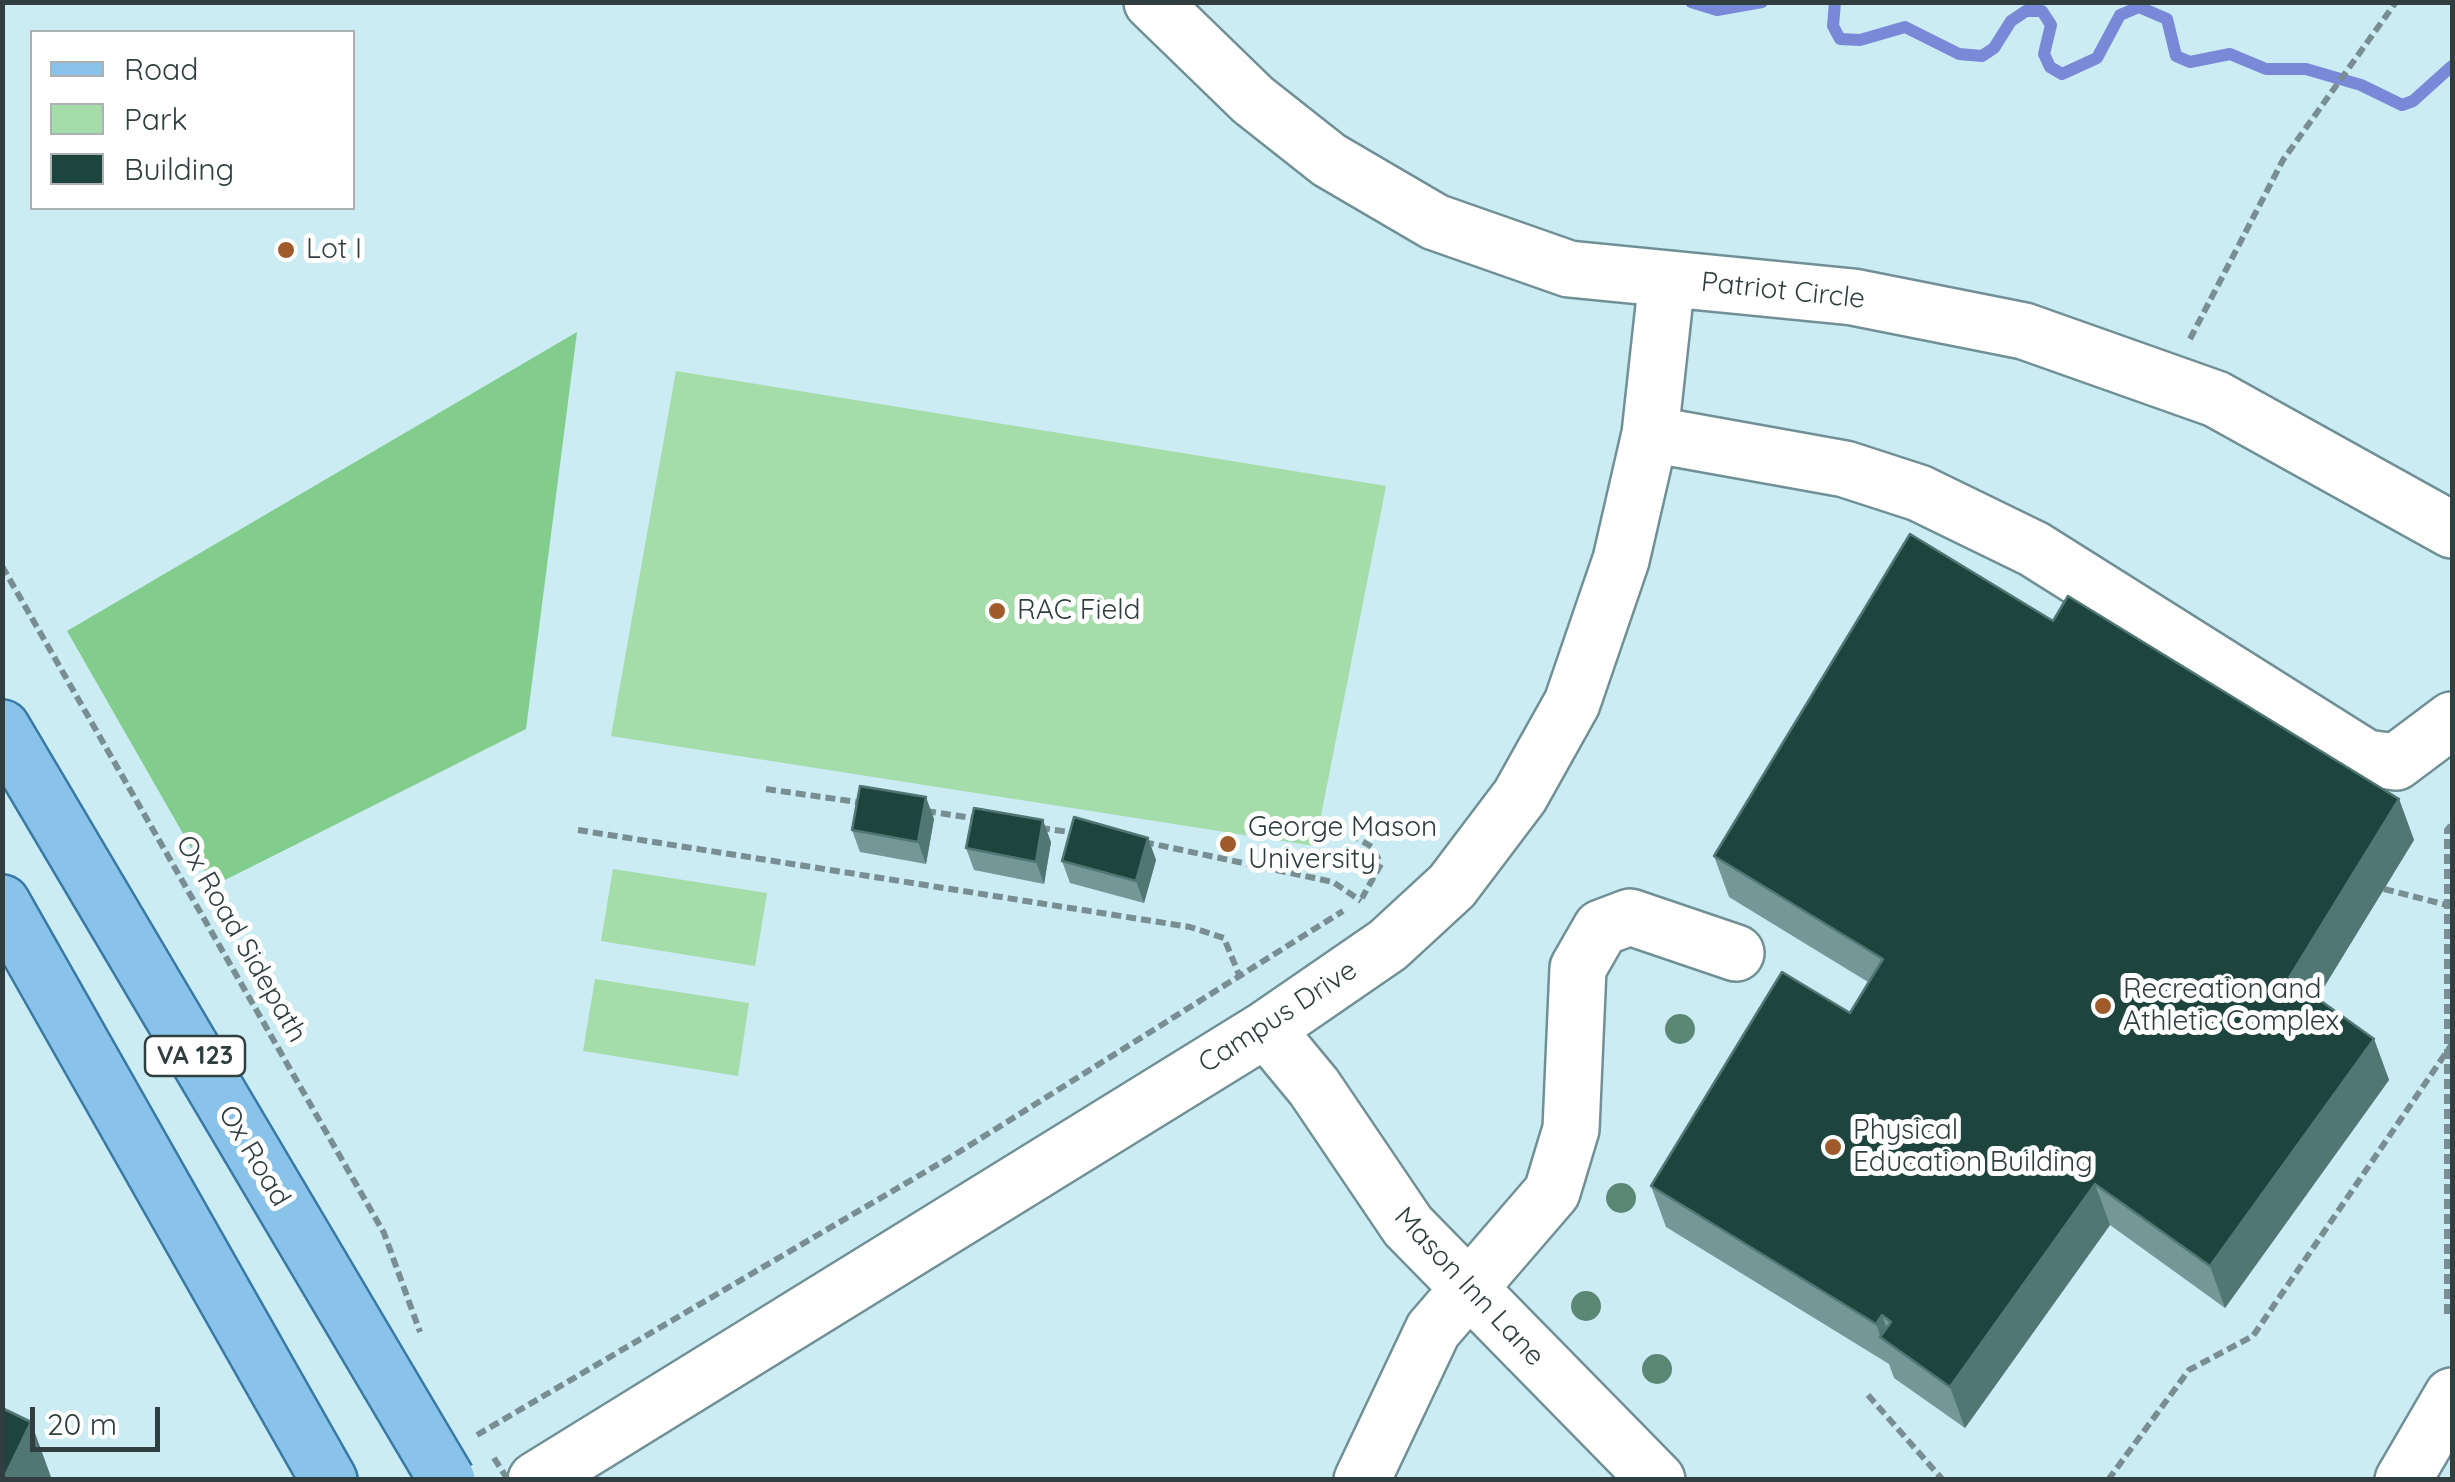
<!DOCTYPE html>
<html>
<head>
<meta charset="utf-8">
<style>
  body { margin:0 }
  #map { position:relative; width:2455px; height:1482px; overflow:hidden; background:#cbecf3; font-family:Quicksand,sans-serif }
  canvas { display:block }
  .frame { position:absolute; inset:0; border:5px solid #303e40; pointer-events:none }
  .legend { position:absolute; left:30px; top:30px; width:325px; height:180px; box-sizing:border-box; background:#fff; border:2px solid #acb2b3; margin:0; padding:12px 18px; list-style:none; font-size:30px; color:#303e40 }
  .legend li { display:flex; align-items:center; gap:20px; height:50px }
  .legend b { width:50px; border:2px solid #acb2b3 }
  .scale { position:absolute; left:30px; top:1407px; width:130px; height:45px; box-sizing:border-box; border:5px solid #303e40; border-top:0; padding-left:12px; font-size:30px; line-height:35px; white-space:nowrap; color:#303e40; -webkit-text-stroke:8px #fff; paint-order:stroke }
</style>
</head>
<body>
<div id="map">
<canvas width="2455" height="1482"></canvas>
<div class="frame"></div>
<ul class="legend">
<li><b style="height:12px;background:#8ac3ea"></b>Road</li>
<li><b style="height:28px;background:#a4dcaa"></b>Park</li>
<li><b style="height:28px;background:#1d453d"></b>Building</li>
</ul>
<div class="scale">20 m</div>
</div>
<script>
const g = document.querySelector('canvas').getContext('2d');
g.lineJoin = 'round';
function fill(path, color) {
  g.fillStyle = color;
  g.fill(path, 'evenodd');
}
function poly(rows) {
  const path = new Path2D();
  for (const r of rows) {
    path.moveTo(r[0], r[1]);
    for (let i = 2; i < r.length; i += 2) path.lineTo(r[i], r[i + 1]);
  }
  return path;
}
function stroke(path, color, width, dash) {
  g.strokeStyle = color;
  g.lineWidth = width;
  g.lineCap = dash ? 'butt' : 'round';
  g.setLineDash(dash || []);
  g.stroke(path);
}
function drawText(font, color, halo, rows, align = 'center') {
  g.font = font + ' Quicksand,sans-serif';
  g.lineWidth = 10;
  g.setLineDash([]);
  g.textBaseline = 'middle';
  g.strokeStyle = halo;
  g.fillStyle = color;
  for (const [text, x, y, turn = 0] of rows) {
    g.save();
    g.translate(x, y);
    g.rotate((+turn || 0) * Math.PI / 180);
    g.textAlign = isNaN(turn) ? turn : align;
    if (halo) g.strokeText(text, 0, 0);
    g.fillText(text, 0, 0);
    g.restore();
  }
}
const green = poly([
  [676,371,1386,486,1315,846,611,736],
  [613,869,767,893,755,966,601,941],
  [595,979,749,1003,738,1076,583,1051]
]);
const forest = poly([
  [577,332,526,729,213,886,67,631]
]);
const stream = poly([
  [1691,2,1717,10,1762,2],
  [1835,2,1833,26,1840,39,1860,40,1905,27,1959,54,1982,56,1994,48,2011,21,2026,11,2042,11,2051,25,2044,54,2050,67,2062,74,2097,58,2120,15,2139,7,2167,19,2176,56,2190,62,2230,54,2266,69,2306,69,2361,85,2402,105,2413,101,2452,66]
]);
const path = poly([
  [2190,339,2283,160,2396,2],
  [2,566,384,1233,420,1332],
  [766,789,864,803],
  [926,811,978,819],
  [1040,828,1077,833],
  [578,830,1190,927,1224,938,1240,977],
  [1350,834,1372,847,1381,864,1362,898],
  [1144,842,1333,882,1361,901],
  [2384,889,2451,906],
  [2447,1314,2447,830,2452,824],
  [1868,1395,1943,1480],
  [477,1435,959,1152,1343,911],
  [2108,1480,2189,1370,2253,1336,2452,1044]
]);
const minor = poly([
  [1152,2,1253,100,1329,160,1435,222,1569,269,1853,297,2024,331,2216,399,2452,530],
  [1650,434,1845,469,1919,493,2034,549,2366,758,2396,762,2452,720],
  [1266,1029,1314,1087,1408,1226,1657,1480],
  [536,1480,1266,1029,1388,945,1452,886,1520,796,1572,703,1621,560,1650,434,1667,279],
  [1362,1480,1433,1330,1552,1192,1571,1129,1578,968,1601,928,1630,917,1736,953],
  [2403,1480,2452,1396]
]);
const major = poly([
  [2,728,389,1382],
  [2,903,329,1480]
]);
const pathBridge = poly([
  [494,1458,508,1480]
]);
const majorBridge = poly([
  [389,1382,447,1480]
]);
const trees = [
  [1680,1029],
  [1621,1198],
  [1586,1306],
  [1657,1369]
];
const wall = poly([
  [2399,799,2414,840,2317,998,2374,1039,2389,1080,2225,1308,2110,1225,1965,1428,1894,1378,1889,1364,1666,1227,1651,1186,1850,1013,1868,982,1729,897,1714,856],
  [934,819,926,864,860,852,852,830],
  [1148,838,1156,860,1144,903,1070,883,1062,861],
  [1051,842,1044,884,974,870,966,848]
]);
const shadedWall = poly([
  [926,797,934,819,926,864,918,842],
  [2399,799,2414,840,2304,1020,2289,978],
  [1043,820,1051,842,1044,884,1036,862],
  [1148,838,1156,860,1144,903,1136,881],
  [2374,1039,2389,1080,2225,1308,2210,1266],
  [2095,1184,2110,1225,1965,1428,1950,1387],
  [1882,1315,1893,1347,1881,1338,1876,1324],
  [31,1422,51,1477,50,1480,3,1480]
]);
const building = poly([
  [1910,534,2053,621,2068,596,2399,799,2289,978,2374,1039,2210,1266,2095,1184,1950,1387,1880,1337,1891,1322,1882,1315,1876,1324,1651,1186,1782,972,1850,1013,1883,959,1714,856,1910,534],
  [860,786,926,797,918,842,852,830,860,786],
  [974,808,1043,820,1036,862,966,848,974,808],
  [1074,817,1148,838,1136,881,1062,861,1074,817],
  [2,1408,31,1422,3,1480,2,1480,2,1408]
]);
const markers = [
  [286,250,10,"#9f5b2c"],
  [997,611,10,"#9f5b2c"],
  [1228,844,10,"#9f5b2c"],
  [2103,1006,10,"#9f5b2c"],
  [1833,1147,10,"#9f5b2c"]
];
const shields = [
  [195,1056,100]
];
const shieldNames = [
  ["VA 123",195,1056]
];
const poiNames = [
  ["Lot I",306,250],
  ["RAC Field",1017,611],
  ["George Mason",1248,828],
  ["University",1248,860],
  ["Recreation and",2123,990],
  ["Athletic Complex",2123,1022],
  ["Physical",1853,1131],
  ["Education Building",1853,1163]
];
const streetNames = [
  ["Patriot Circle",1783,291,6],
  ["Ox Road Sidepath",241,939,60],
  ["Campus Drive",1278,1017,-33],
  ["Ox Road",254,1156,59],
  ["Mason Inn Lane",1469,1287,47]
];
fill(green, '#a4dcaa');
fill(forest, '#82cc8c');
stroke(stream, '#7a89d7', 12);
stroke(minor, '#719096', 60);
stroke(major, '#387aa5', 60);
stroke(path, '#788e93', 6, [10, 5]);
stroke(minor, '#fff', 55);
stroke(major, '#8ac3ea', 55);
stroke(majorBridge, '#387aa5', 60, []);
stroke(pathBridge, '#788e93', 6, [10, 5]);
stroke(majorBridge, '#8ac3ea', 55);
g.fillStyle = '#5b8875';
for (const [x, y] of trees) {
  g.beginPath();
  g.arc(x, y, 15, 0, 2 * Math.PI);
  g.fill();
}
fill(wall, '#749898');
fill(shadedWall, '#517774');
fill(building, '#1d453d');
stroke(building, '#517774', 2.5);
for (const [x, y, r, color] of markers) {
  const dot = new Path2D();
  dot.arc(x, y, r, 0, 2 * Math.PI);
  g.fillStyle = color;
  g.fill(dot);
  stroke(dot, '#fff', 4);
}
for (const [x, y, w] of shields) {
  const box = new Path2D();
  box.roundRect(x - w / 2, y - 20, w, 40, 8);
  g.fillStyle = '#fff';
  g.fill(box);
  stroke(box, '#303e40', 2.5);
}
drawText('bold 25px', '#303e40', null, shieldNames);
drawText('28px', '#303e40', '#fff', poiNames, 'left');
drawText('28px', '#303e40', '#fff', streetNames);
</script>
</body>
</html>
